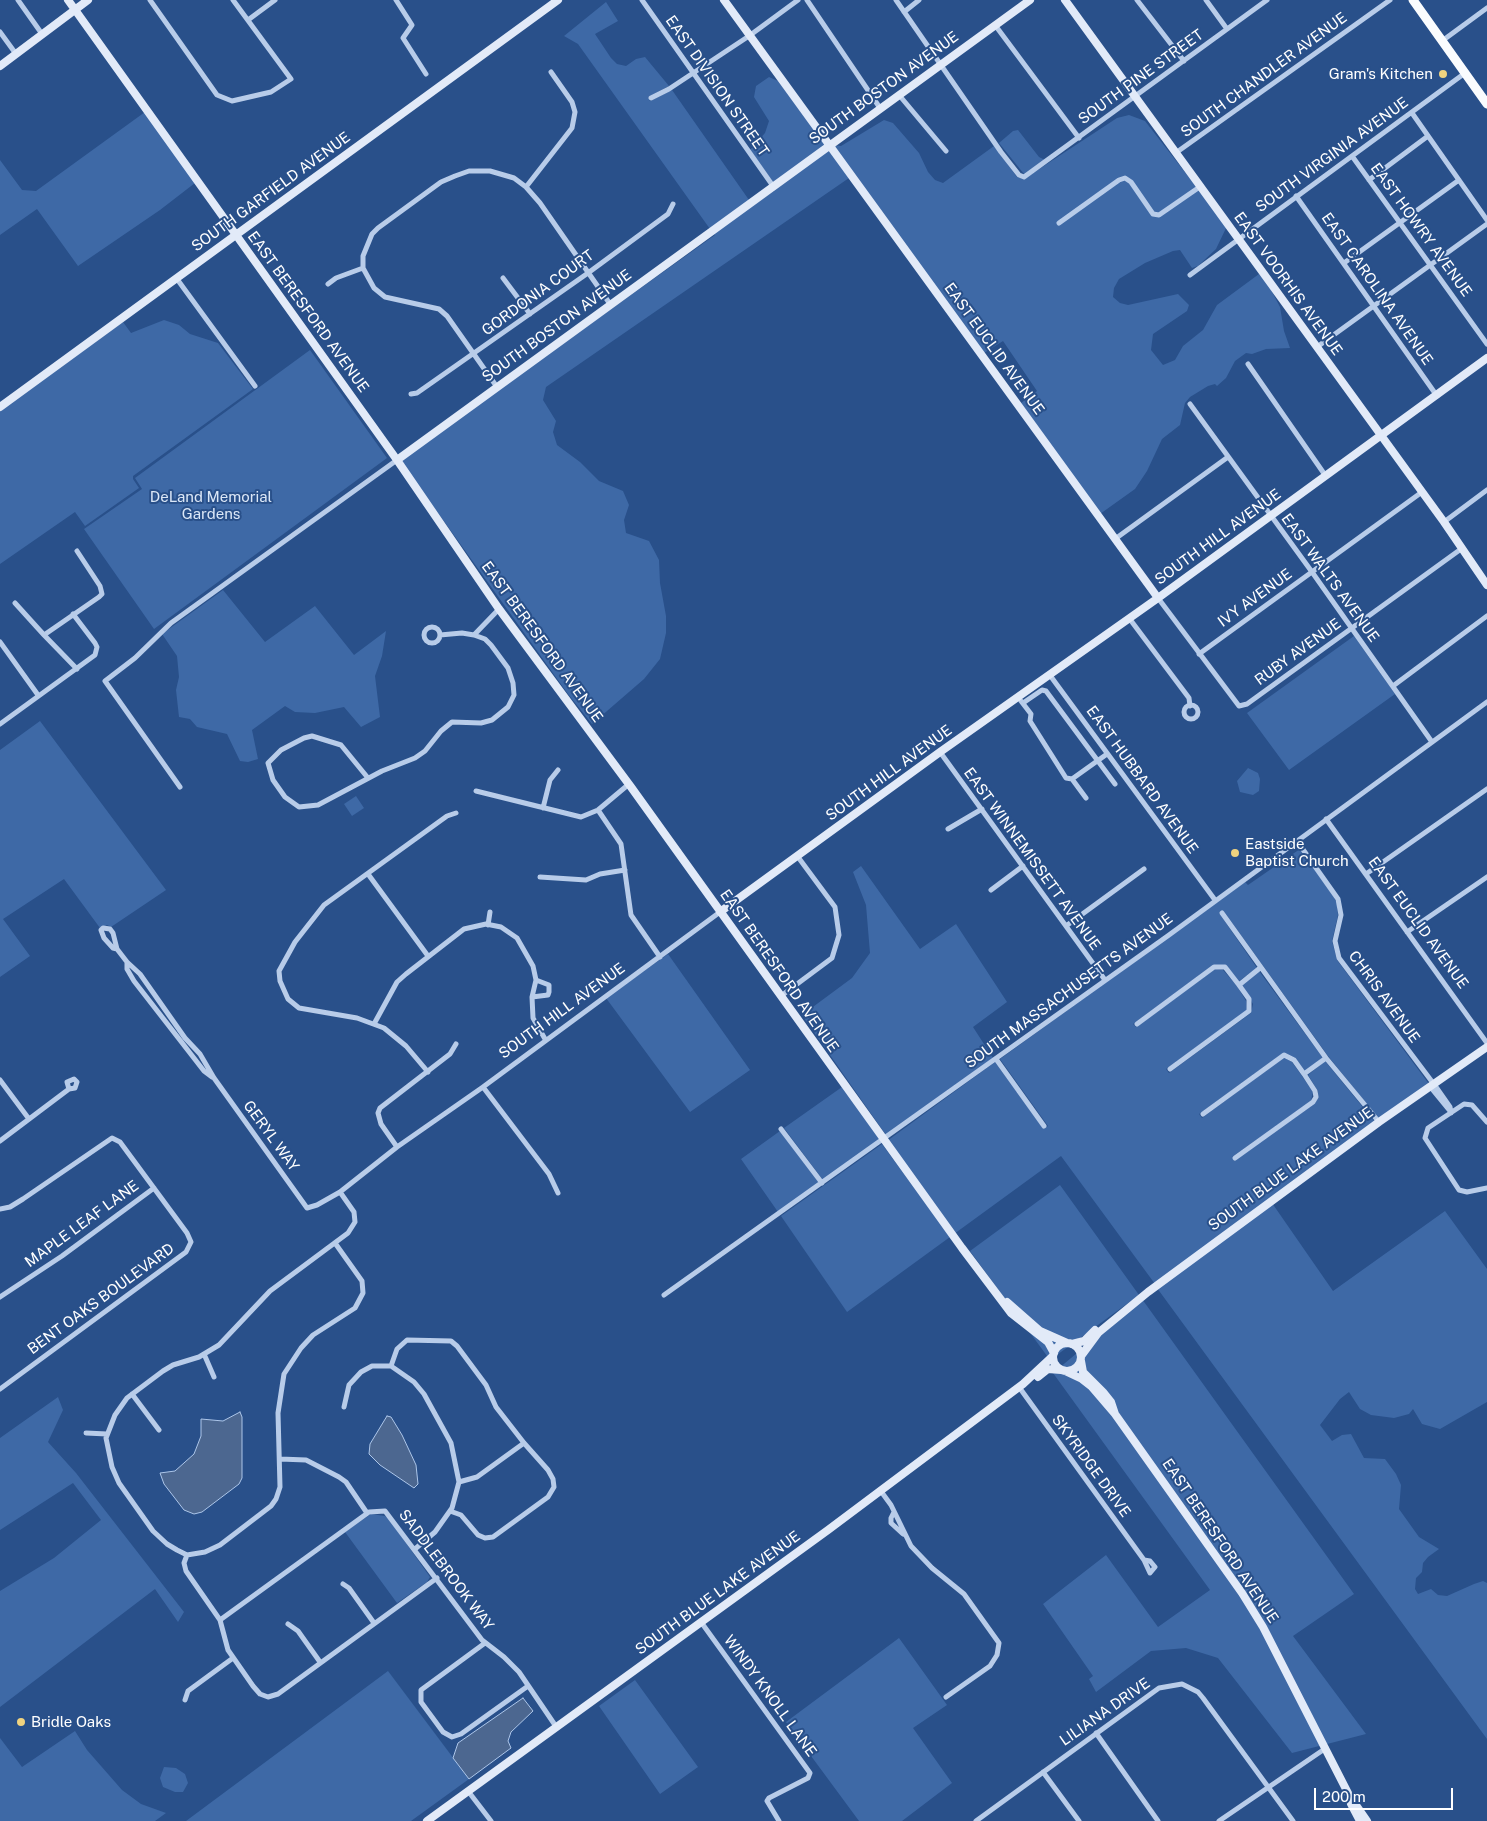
<!DOCTYPE html>
<html>
<head>
<meta charset="utf-8">
<style>
  body { margin:0 }
  #map { position:relative; width:1487px; height:1821px; overflow:hidden; background:#29508a; font-family:"Public Sans",sans-serif }
  canvas { display:block }
  .scale { position:absolute; left:1314px; top:1788px; width:139px; height:22px; box-sizing:border-box; border:2px solid #fff; border-top:0; padding-left:6px; font-size:15px; line-height:18px; white-space:nowrap; color:#fff; -webkit-text-stroke:4px #29508a; paint-order:stroke }
</style>
</head>
<body>
<div id="map">
<canvas width="1487" height="1821"></canvas>
<div class="scale">200 m</div>
</div>
<script>
const g = document.querySelector('canvas').getContext('2d');
g.lineJoin = 'round';
function fill(path, color) {
  g.fillStyle = color;
  g.fill(path, 'evenodd');
}
function poly(rows) {
  const path = new Path2D();
  for (const r of rows) {
    if (r.length === 3) {
      path.moveTo(r[0] + r[2], r[1]);
      path.arc(r[0], r[1], r[2], 0, 2 * Math.PI);
      continue;
    }
    path.moveTo(r[0], r[1]);
    for (let i = 2; i < r.length; i += 2) path.lineTo(r[i], r[i + 1]);
  }
  return path;
}
function stroke(path, color, width, dash) {
  g.strokeStyle = color;
  g.lineWidth = width;
  g.lineCap = dash ? 'butt' : 'round';
  g.setLineDash(dash || []);
  g.stroke(path);
}
function drawText(font, color, halo, rows, align = 'center') {
  g.font = font + ' "Public Sans",sans-serif';
  g.lineWidth = 4;
  g.setLineDash([]);
  g.textBaseline = 'middle';
  g.strokeStyle = halo;
  g.fillStyle = color;
  for (const [text, x, y, turn = 0] of rows) {
    g.save();
    g.translate(x, y);
    g.rotate((+turn || 0) * Math.PI / 180);
    g.textAlign = isNaN(turn) ? turn : align;
    if (halo) g.strokeText(text, 0, 0);
    g.fillText(text, 0, 0);
    g.restore();
  }
}
const green = poly([
  [606,2,618,21,595,34,611,58,617,64,626,66,636,59,645,57,669,86,648,97,650,101,672,90,749,200,710,229,578,44,564,36],
  [769,77,778,81,825,145,774,183,750,150,765,133,769,121,754,97,756,86],
  [145,112,195,183,160,210,78,266,37,209,0,235,0,160,22,190,36,191],
  [1129,115,1145,121,1227,226,1216,249,1198,266,1192,268,1180,250,1173,251,1145,263,1119,279,1114,288,1113,297,1120,303,1128,305,1178,294,1189,305,1187,311,1153,334,1151,350,1163,365,1175,360,1183,346,1203,330,1217,305,1259,274,1268,284,1280,307,1284,331,1290,348,1266,349,1252,354,1246,353,1235,361,1226,378,1217,386,1215,384,1208,386,1190,397,1185,403,1180,425,1162,439,1147,471,1135,489,1100,514,1021,403,1037,391,1003,341,984,353,833,145,841,146,884,120,893,123,919,153,928,172,935,180,943,183,994,146,1017,177,1024,179,1117,118],
  [1018,130,1039,157,1045,160,1024,174,999,143,1013,131],
  [828,149,849,178,546,387,543,400,556,421,553,432,557,445,580,462,599,481,623,491,629,505,624,520,626,533,649,541,659,560,660,583,666,616,666,633,660,659,644,679,592,724,568,694,400,460,715,235,713,233,774,191,774,189],
  [164,320,179,325,190,334,218,343,253,389,133,476,133,479,139,488,85,526,75,512,0,564,0,411,123,322,131,333],
  [310,350,387,458,154,629,84,529,142,489,135,478],
  [223,590,265,642,315,606,354,655,386,631,382,656,375,676,380,717,361,727,344,707,315,713,295,712,285,706,252,730,258,759,248,762,240,761,227,734,197,727,190,719,179,717,176,690,179,677,177,656,162,634],
  [1354,636,1395,694,1289,770,1247,713],
  [40,721,166,890,111,927,107,925,100,928,64,879,3,919,30,956,0,977,0,750],
  [1248,768,1258,773,1260,779,1259,791,1253,795,1240,792,1237,781],
  [356,796,364,808,352,816,344,804],
  [1300,849,1333,895,1337,904,1338,915,1332,941,1337,960,1429,1084,1379,1119,1328,1056,1223,910,1219,913,1257,968,1239,981,1226,965,1213,965,1133,1024,1136,1027,1215,969,1223,970,1237,986,1246,1001,1247,1010,1166,1069,1169,1073,1251,1013,1253,1004,1242,985,1259,971,1323,1058,1305,1071,1295,1058,1283,1053,1199,1114,1202,1118,1284,1057,1292,1062,1302,1076,1313,1092,1311,1101,1232,1157,1234,1161,1315,1103,1318,1098,1318,1091,1308,1075,1325,1061,1375,1122,1155,1284,1061,1156,954,1234,887,1141,995,1062,1044,1129,1048,1126,1000,1059,1245,882,1248,885],
  [861,866,920,949,956,924,1007,1002,973,1027,993,1058,886,1135,802,1015,852,978,870,953,866,905,853,872],
  [668,954,750,1070,690,1112,606,998],
  [842,1087,880,1140,823,1180,784,1128],
  [780,1131,819,1183,778,1212,741,1159],
  [882,1144,950,1237,847,1312,781,1216],
  [1060,1185,1139,1295,1050,1360,970,1251],
  [1272,1203,1333,1291,1445,1211,1487,1269,1487,1402,1440,1429,1422,1424,1413,1409,1409,1414,1394,1418,1371,1415,1360,1409,1349,1392,1340,1399,1320,1425,1332,1441,1342,1435,1351,1434,1364,1458,1385,1459,1396,1474,1401,1485,1399,1509,1419,1537,1439,1549,1428,1557,1423,1563,1422,1572,1416,1578,1415,1589,1418,1594,1431,1589,1438,1595,1447,1596,1474,1584,1483,1581,1487,1583,1487,1739,1157,1288],
  [1142,1299,1354,1594,1293,1636,1366,1734,1292,1753,1218,1658,1186,1648,1151,1651,1096,1692,1089,1679,1093,1676,1043,1604,1106,1555,1158,1627,1210,1590,1053,1373],
  [58,1397,63,1410,48,1442,76,1473,184,1612,178,1622,155,1589,0,1707,0,1591,54,1558,101,1520,73,1483,0,1530,0,1438],
  [371,1514,385,1516,389,1519,430,1577,427,1582,397,1603,345,1532],
  [899,1638,947,1705,913,1728,952,1783,902,1821,859,1821,786,1722],
  [388,1671,469,1779,411,1821,186,1821],
  [635,1680,698,1767,660,1794,599,1706],
  [75,1731,87,1750,122,1790,141,1804,166,1813,155,1821,0,1821,0,1738,22,1767],
  [164,1767,176,1768,185,1774,188,1783,183,1792,175,1792,163,1787,160,1778]
]);
const water = poly([
  [240,1412,242,1417,242,1478,239,1484,202,1512,194,1514,184,1510,164,1484,160,1473,175,1471,194,1454,201,1436,201,1419,223,1421,240,1412],
  [387,1416,391,1417,402,1435,416,1465,418,1484,414,1488,380,1465,369,1454,370,1444,387,1416],
  [523,1698,533,1711,511,1732,508,1741,511,1748,469,1779,453,1758,458,1743,523,1698]
]);
const street = poly([
  [18,0,42,34],
  [150,0,217,95,232,101,271,92,291,79,233,0],
  [396,0,412,25,403,38,426,74],
  [642,0,773,186],
  [807,0,880,108],
  [896,0,1001,152,1019,175,1024,177,1267,0],
  [1137,0,1184,61],
  [1206,0,1227,29],
  [904,12,919,0],
  [248,20,275,0],
  [995,25,1079,138],
  [0,32,16,54],
  [1442,41,1487,8],
  [899,95,946,151],
  [651,98,669,89,749,36,798,0],
  [1412,113,1487,220],
  [1177,152,1390,0],
  [1352,156,1487,344],
  [1369,180,1428,136],
  [526,187,572,128,575,112,572,102,551,72],
  [1296,196,1437,396],
  [1059,223,1119,180,1125,178,1131,182,1153,214,1159,215,1201,186],
  [1344,263,1459,180],
  [1190,275,1465,73],
  [503,278,530,314],
  [177,279,255,386],
  [328,284,336,278,363,268],
  [1317,347,1487,224],
  [1248,364,1325,475],
  [497,387,447,316,439,309,385,297,374,288,363,268,363,256,372,234,378,228,441,182,455,176,469,171,490,171,514,178,526,187,540,203,610,304],
  [411,394,417,393,588,273,668,214,673,204],
  [1190,404,1312,572,1432,742],
  [1444,522,1487,490],
  [1115,539,1228,457],
  [1158,598,1239,706,1247,704,1461,549],
  [15,603,44,635,99,597,102,594,100,586,77,551],
  [1129,618,1189,698,1190,706],
  [432,635,8],
  [44,635,77,669],
  [440,635,462,633,474,635,499,609],
  [0,642,38,695],
  [1199,654,1422,492],
  [1049,674,1215,900],
  [1393,686,1487,616],
  [1021,701,1031,714,1030,721,1066,778,1072,779,1086,798],
  [1023,703,1042,690,1046,691,1115,784],
  [1191,712,7],
  [0,724,95,655,97,647,95,643,73,614],
  [940,752,1105,980],
  [368,778,341,745,312,736,304,738,281,750,268,763,273,780,285,797,299,807,318,805,382,771,415,758,425,751,441,731,452,722,481,723,492,720,508,707,514,695,513,683,508,668,491,645,485,639,474,635],
  [1072,779,1107,754],
  [180,787,105,681,135,658,171,623,397,460],
  [476,791,581,817,598,810,629,784],
  [543,808,550,780,558,770],
  [598,810,621,844,631,915,660,957],
  [1326,819,1487,1043],
  [948,829,982,809],
  [1297,841,1338,899,1341,915,1335,941,1339,958,1436,1087,1450,1107,1451,1113],
  [368,874,428,956],
  [1366,874,1487,789],
  [540,877,586,880,600,874,625,870],
  [991,890,1023,866],
  [1222,913,1326,1058,1379,1122],
  [488,925,490,912],
  [1066,926,1144,869],
  [1407,932,1487,877],
  [117,949,113,948,104,938,101,930,103,928,110,929,113,933,117,949,127,962,140,974,185,1038,200,1054,214,1078,307,1208,317,1205,340,1192,397,1147,483,1087,720,912],
  [127,962,127,969,134,981,204,1071,212,1077],
  [1239,985,1260,968],
  [781,996,832,958,839,935,835,907,798,857],
  [532,997,548,995,549,992,549,985,536,980],
  [374,1024,397,982,406,974,464,929,486,924,501,927,517,938,533,966,536,980,532,997,533,1018,545,1039],
  [1137,1024,1214,967,1225,967,1239,985,1249,999,1249,1011,1170,1069],
  [996,1059,1044,1126],
  [428,1072,406,1046,384,1028,357,1018,299,1008,288,999,280,981,279,971,295,942,324,905,447,816,456,813],
  [1304,1074,1326,1058],
  [0,1080,29,1119],
  [1434,1086,1432,1089,1450,1111],
  [483,1087,549,1174,558,1193],
  [1203,1114,1284,1055,1294,1060,1304,1074,1315,1091,1316,1097,1313,1102,1235,1158],
  [1487,1122,1472,1105,1464,1104,1428,1128,1425,1138,1459,1190,1467,1192,1487,1188],
  [781,1129,822,1183],
  [0,1141,69,1089,75,1088,77,1082,74,1079,67,1082,69,1089],
  [397,1147,381,1124,378,1113,380,1108,450,1054,456,1044],
  [0,1209,10,1207,23,1199,112,1138,120,1142,187,1233,191,1242,186,1252,0,1389],
  [335,1243,362,1281,363,1293,355,1308,313,1335,301,1348,284,1374,278,1413,280,1487,276,1499,271,1506,220,1545,205,1552,187,1555,177,1550,167,1544,153,1531,119,1483,112,1467,106,1438,115,1415,127,1398,163,1371,173,1365,199,1357,219,1345,270,1291,348,1233,355,1222,354,1212,340,1192],
  [664,1295,1169,935,1487,702],
  [0,1297,62,1256,154,1188],
  [204,1354,214,1377],
  [391,1366,397,1349,407,1340,451,1341,457,1346,486,1385,496,1407,524,1443,548,1470,553,1479,554,1487,548,1497,493,1537,485,1538,478,1535,461,1515,450,1511],
  [1019,1387,1144,1560,1150,1573,1155,1567,1150,1561,1144,1560],
  [132,1394,159,1430],
  [344,1407,349,1385,361,1372,372,1366,391,1366,414,1382,424,1394,451,1443,459,1482,452,1508,435,1532,415,1549],
  [86,1433,107,1434],
  [280,1459,306,1460,339,1477,346,1482,367,1513],
  [459,1482,477,1477,524,1443],
  [880,1490,891,1505,911,1546,932,1568,964,1594,999,1643,997,1655,990,1666,946,1697],
  [894,1512,891,1518,891,1523,903,1534],
  [187,1555,184,1563,186,1571,220,1620,228,1650,253,1686,260,1694,268,1697,278,1694,437,1578],
  [343,1584,349,1588,374,1623],
  [220,1620,369,1512,385,1511,482,1640,504,1657,519,1672,557,1728],
  [701,1622,810,1773,808,1778,769,1798,767,1801,779,1821],
  [288,1624,298,1631,320,1662],
  [485,1643,421,1690,421,1702,443,1732,452,1737,461,1734,528,1686],
  [185,1700,188,1691,233,1658],
  [1096,1733,1158,1821],
  [1043,1772,1079,1821],
  [468,1791,491,1821],
  [976,1821,1159,1688,1182,1684,1198,1692,1203,1698,1293,1821],
  [1219,1821,1326,1748]
]);
const secondary = poly([
  [68,0,397,460,499,609,631,787,962,1248,1011,1313,1048,1342,1054,1353],
  [724,0,1158,598],
  [1065,0,1444,522,1487,585],
  [0,66,88,0],
  [0,407,558,0],
  [397,460,1030,0],
  [720,912,940,752,1158,598,1487,358],
  [1007,1302,1040,1331,1067,1343],
  [1067,1357,14],
  [1072,1344,1084,1341,1095,1330],
  [1081,1356,1098,1333,1148,1292,1379,1122,1487,1047],
  [1081,1361,1083,1372,1103,1392,1111,1402,1115,1414],
  [1065,1371,1082,1379,1091,1386,1115,1414,1242,1593,1263,1627,1349,1795,1367,1821],
  [1038,1377,1048,1369,1061,1370],
  [1351,1804,1360,1821],
  [427,1821,828,1530,1023,1384,1053,1356]
]);
const primary = poly([
  [1413,0,1487,104]
]);
const markers = [
  [1443,74,5,"#f0d37f"],
  [1235,853,5,"#f0d37f"],
  [21,1722,5,"#f0d37f"]
];
const poiNames = [
  ["Gram's Kitchen",1433,74,"right"],
  ["Eastside",1245,844],
  ["Baptist Church",1245,861],
  ["Bridle Oaks",31,1722]
];
const streetNames = [
  ["SOUTH CHANDLER AVENUE",1264,75,-36],
  ["SOUTH PINE STREET",1141,77,-36],
  ["EAST DIVISION STREET",717,86,55],
  ["SOUTH BOSTON AVENUE",884,88,-36],
  ["SOUTH VIRGINIA AVENUE",1332,155,-36],
  ["SOUTH GARFIELD AVENUE",271,192,-36],
  ["EAST HOWRY AVENUE",1421,230,54],
  ["EAST VOORHIS AVENUE",1288,284,54],
  ["EAST CAROLINA AVENUE",1377,289,55],
  ["GORDONIA COURT",538,293,-36],
  ["EAST BERESFORD AVENUE",308,312,54],
  ["SOUTH BOSTON AVENUE",557,326,-36],
  ["EAST EUCLID AVENUE",994,349,54],
  ["SOUTH HILL AVENUE",1218,537,-36],
  ["EAST WALTS AVENUE",1330,578,54],
  ["IVY AVENUE",1255,598,-36],
  ["EAST BERESFORD AVENUE",542,642,54],
  ["RUBY AVENUE",1298,652,-36],
  ["SOUTH HILL AVENUE",889,773,-36],
  ["EAST HUBBARD AVENUE",1142,780,54],
  ["EAST WINNEMISSETT AVENUE",1032,859,54],
  ["EAST EUCLID AVENUE",1418,923,54],
  ["EAST BERESFORD AVENUE",779,971,55],
  ["SOUTH MASSACHUSETTS AVENUE",1069,991,-36],
  ["CHRIS AVENUE",1384,997,54],
  ["SOUTH HILL AVENUE",562,1011,-36],
  ["GERYL WAY",271,1136,54],
  ["SOUTH BLUE LAKE AVENUE",1291,1169,-36],
  ["MAPLE LEAF LANE",82,1224,-36],
  ["BENT OAKS BOULEVARD",101,1299,-36],
  ["SKYRIDGE DRIVE",1091,1466,54],
  ["EAST BERESFORD AVENUE",1220,1541,56],
  ["SADDLEBROOK WAY",446,1570,53],
  ["SOUTH BLUE LAKE AVENUE",718,1593,-36],
  ["WINDY KNOLL LANE",770,1696,54],
  ["LILIANA DRIVE",1105,1712,-35]
];
const parkNames = [
  ["DeLand Memorial",211,497],
  ["Gardens",211,514]
];
fill(green, '#3e69a6');
fill(water, '#4c6790');
stroke(water, '#adc6e9', 1);
stroke(street, '#b8cce9', 5);
stroke(secondary, '#e2eaf8', 8);
stroke(primary, '#fafcfe', 9);
for (const [x, y, r, color] of markers) {
  const dot = new Path2D();
  dot.arc(x, y, r, 0, 2 * Math.PI);
  g.fillStyle = color;
  g.fill(dot);
  stroke(dot, '#29508a', 2);
}
drawText('15px', '#fff', '#29508a', poiNames, 'left');
drawText('15px', '#fff', '#29508a', streetNames);
drawText('15px', '#dbe7f7', '#29508a', parkNames);
</script>
</body>
</html>
